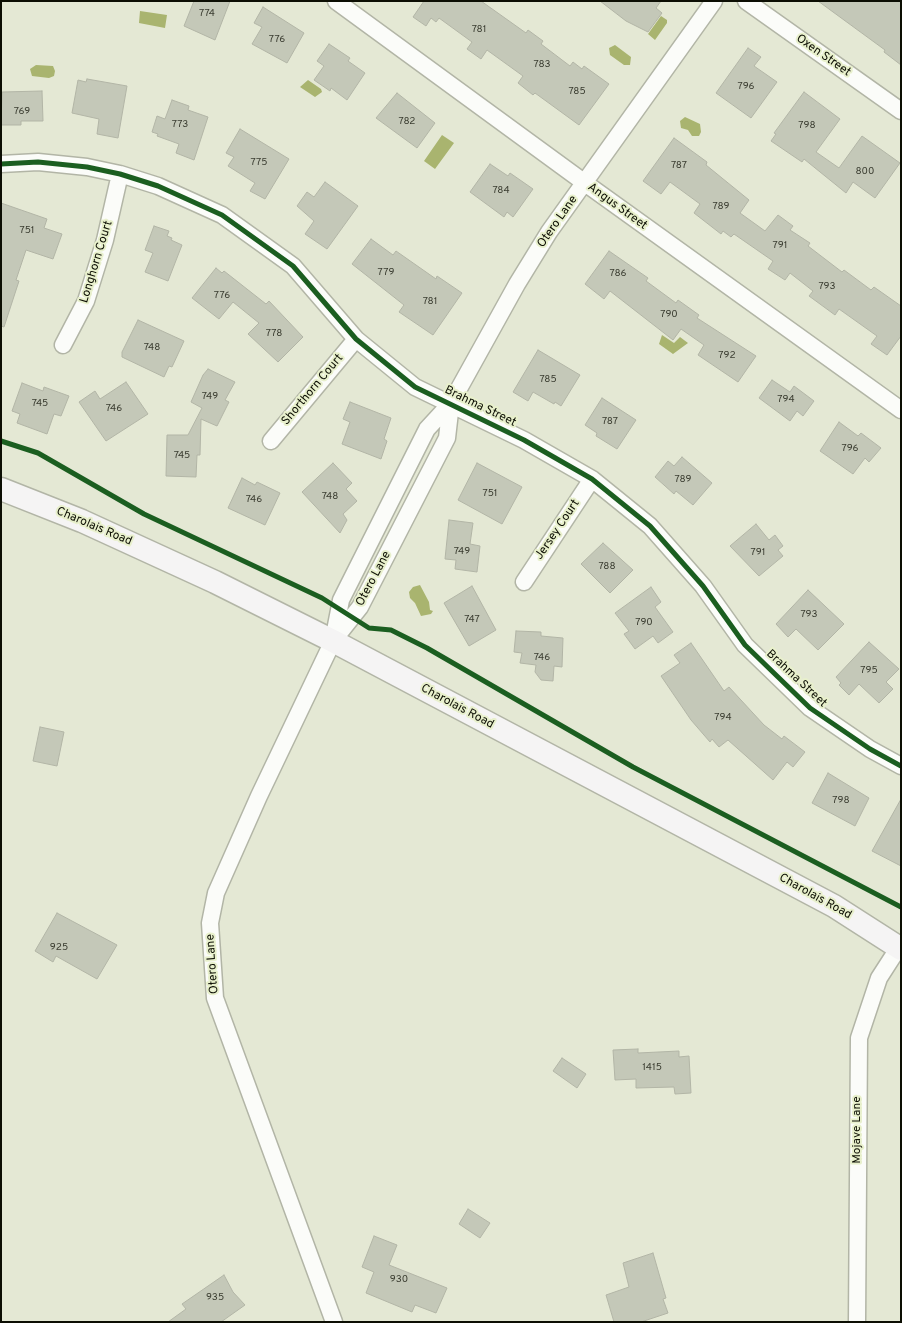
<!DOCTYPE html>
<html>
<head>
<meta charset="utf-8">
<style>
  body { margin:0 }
  #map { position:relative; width:902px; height:1323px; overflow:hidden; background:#e4e8d4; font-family:Overpass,sans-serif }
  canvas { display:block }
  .frame { position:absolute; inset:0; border:2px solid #0c0e03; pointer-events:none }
</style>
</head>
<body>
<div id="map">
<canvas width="902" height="1323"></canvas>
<div class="frame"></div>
</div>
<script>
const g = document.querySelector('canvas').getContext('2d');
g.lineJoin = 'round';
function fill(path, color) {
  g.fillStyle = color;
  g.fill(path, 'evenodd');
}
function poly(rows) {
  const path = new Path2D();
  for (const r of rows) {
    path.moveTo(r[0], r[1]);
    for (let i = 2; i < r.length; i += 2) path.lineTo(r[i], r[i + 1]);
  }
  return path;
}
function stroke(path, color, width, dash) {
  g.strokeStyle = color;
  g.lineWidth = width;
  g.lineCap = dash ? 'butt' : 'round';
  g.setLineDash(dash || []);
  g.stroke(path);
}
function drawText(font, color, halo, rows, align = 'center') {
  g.font = font + ' Overpass,sans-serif';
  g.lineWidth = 4;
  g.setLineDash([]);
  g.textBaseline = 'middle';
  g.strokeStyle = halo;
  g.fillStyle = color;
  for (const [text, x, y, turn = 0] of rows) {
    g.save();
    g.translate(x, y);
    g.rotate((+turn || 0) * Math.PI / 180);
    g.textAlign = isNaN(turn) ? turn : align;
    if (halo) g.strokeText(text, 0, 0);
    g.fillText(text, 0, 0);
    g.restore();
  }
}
const water = poly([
  [140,11,167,15,165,28,139,23],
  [661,16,667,20,667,23,655,40,648,34],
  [615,45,631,57,630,65,624,65,610,55,609,48],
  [36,65,53,66,55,71,54,76,49,78,32,76,30,69],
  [308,80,321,89,322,92,315,97,300,87],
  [685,117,700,124,701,132,699,136,692,136,688,130,681,128,680,121],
  [442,135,454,143,435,169,424,161],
  [662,335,674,343,680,337,688,343,673,354,659,344],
  [420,585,429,602,430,610,433,611,431,614,421,616,415,603,410,598,409,592,413,587]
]);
const building = poly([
  [194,1,230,1,215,40,184,26,194,1],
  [424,1,481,1,526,33,528,30,543,41,541,44,570,66,573,62,582,69,584,66,609,84,579,125,535,93,533,95,518,83,523,76,487,50,481,59,467,49,472,42,439,18,436,22,431,18,426,26,413,17,424,1],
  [600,1,661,1,656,8,662,13,648,32,626,21,600,1],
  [818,1,901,1,901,65,884,52,885,50,818,1],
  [263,7,304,33,287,63,252,44,262,27,254,23,263,7],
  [329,44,350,58,348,61,365,73,347,100,331,88,330,91,314,80,324,66,317,61,329,44],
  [748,48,761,57,754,66,777,82,751,118,716,93,748,48],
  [87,79,127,86,118,138,97,134,99,119,72,113,78,80,86,82,87,79],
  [42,91,43,121,21,121,21,125,1,125,2,92,42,91],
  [804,92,840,119,816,152,839,168,862,136,900,163,875,198,853,182,846,193,804,159,802,162,771,141,776,134,774,133,804,92],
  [397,93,435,123,417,148,376,118,397,93],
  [172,100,189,106,188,110,208,117,194,160,176,153,179,144,157,136,158,134,152,132,157,116,165,119,172,100],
  [240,129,289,159,265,199,250,191,255,183,228,166,234,157,226,153,240,129],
  [674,138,707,162,706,165,749,200,740,213,765,231,778,215,793,226,790,230,810,243,808,246,842,272,844,270,871,290,874,287,901,306,901,336,887,355,871,344,877,336,839,309,835,315,809,296,813,291,790,273,785,280,768,269,773,261,734,234,731,237,723,231,721,234,694,213,700,204,670,182,661,194,643,181,674,138],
  [490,164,508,176,510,173,533,189,513,217,507,212,504,217,470,192,490,164],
  [325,182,358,206,327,249,305,234,314,221,297,206,307,192,314,197,325,182],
  [1,203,47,219,44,228,62,234,53,259,26,250,16,280,19,281,4,327,1,326,1,203],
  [154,226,169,231,167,236,172,238,171,240,182,245,168,281,145,272,153,253,145,250,154,226],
  [371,239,393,255,396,251,436,279,437,276,462,293,433,335,399,312,404,305,352,264,371,239],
  [609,251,648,278,646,281,676,303,678,300,699,315,697,318,756,356,738,382,698,355,704,345,681,329,673,340,610,291,604,299,585,284,609,251],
  [216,268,222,273,224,271,266,304,269,301,303,337,278,362,248,334,259,323,233,302,219,319,192,298,216,268],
  [138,320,184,341,172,367,169,366,164,377,122,357,122,352,138,320],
  [538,350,580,375,561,406,555,402,554,404,533,392,528,401,513,392,538,350],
  [208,369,235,382,225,400,229,402,217,426,201,419,200,455,197,455,196,477,166,476,167,435,188,435,202,408,191,402,203,375,208,369],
  [772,380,790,392,794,386,814,401,803,416,797,411,790,421,759,398,772,380],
  [126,382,148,414,106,441,79,402,95,391,100,399,126,382],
  [22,383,43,391,44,387,69,396,61,416,54,414,47,434,17,423,20,414,12,411,22,383],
  [602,398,636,420,617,449,596,436,597,433,585,425,602,398],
  [350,402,391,418,384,439,387,441,381,459,342,444,350,422,343,419,350,402],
  [839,422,858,436,861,433,881,448,869,462,865,458,853,474,820,451,839,422],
  [682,457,712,483,693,505,676,491,674,494,655,477,668,461,674,466,682,457],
  [333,463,352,483,346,489,357,501,343,514,347,520,340,533,302,492,333,463],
  [477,463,522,487,502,524,458,500,477,463],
  [242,478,255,485,257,482,280,493,265,525,228,508,242,478],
  [449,520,473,523,470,544,480,546,477,572,455,569,456,560,445,559,449,520],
  [756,524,769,540,775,535,783,546,778,550,783,556,759,576,730,546,756,524],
  [603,543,633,570,610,593,581,564,603,543],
  [472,586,496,630,469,646,444,603,472,586],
  [651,587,661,602,655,607,673,632,658,643,653,636,635,649,624,634,629,631,615,613,651,587],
  [808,590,844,624,818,650,796,629,788,637,776,624,808,590],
  [516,631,541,632,541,636,563,638,562,667,554,666,553,681,541,680,535,672,536,665,520,663,522,653,514,652,516,631],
  [869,642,899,669,886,682,893,689,879,703,859,684,849,695,839,685,841,683,836,677,869,642],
  [691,643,724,691,729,687,764,725,782,739,784,736,805,752,793,767,787,762,773,780,728,740,719,747,712,739,710,742,691,720,661,676,680,663,674,655,691,643],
  [40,727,64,732,57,766,33,761,40,727],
  [828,773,869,798,855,826,812,803,828,773],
  [901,799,901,866,872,851,901,799],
  [57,913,117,945,97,979,56,956,53,962,35,951,57,913],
  [638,1049,638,1053,679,1051,679,1057,689,1056,691,1093,675,1094,674,1087,636,1088,636,1079,615,1080,613,1050,638,1049],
  [562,1058,586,1074,577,1088,553,1071,562,1058],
  [468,1209,490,1223,480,1238,459,1224,468,1209],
  [374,1236,397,1245,389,1265,447,1288,436,1313,415,1305,412,1312,366,1293,374,1272,362,1267,374,1236],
  [653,1253,666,1298,663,1299,668,1313,641,1322,614,1322,606,1295,629,1287,623,1263,653,1253],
  [224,1275,233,1292,245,1305,221,1322,168,1322,186,1309,182,1304,224,1275]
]);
const street = poly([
  [336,1,585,183,901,410],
  [746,1,901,111],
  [1,164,38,162,87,167,120,174,158,186,222,215,293,266,356,339,415,387,524,440,592,479,650,526,703,586,745,645,810,708,870,749,901,766],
  [63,345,86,301,105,240,120,174],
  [451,403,447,438,360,607,333,641,341,600,427,429,451,403,517,284,549,232,714,1],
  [271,441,356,339],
  [524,582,592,479],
  [333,641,259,796,216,893,210,923,215,998,334,1322],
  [857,1322,859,1038,879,978,899,947]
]);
const secondary = poly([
  [1,489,82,521,215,582,333,641,834,906,901,949]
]);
const cycleway = poly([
  [1,164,38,162,87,167,120,174,158,186,222,215,293,266,356,339,415,387,524,440,592,479,650,526,703,586,745,645,810,708,870,749,901,766],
  [1,441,38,453,144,514,322,598,369,628,391,630,427,648,633,767,901,907]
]);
const numberNames = [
  ["774",207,14],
  ["781",479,30],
  ["776",277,40],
  ["783",542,65],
  ["796",746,87],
  ["785",577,92],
  ["769",22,112],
  ["782",407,122],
  ["773",180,125],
  ["798",807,126],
  ["775",259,163],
  ["787",679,166],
  ["800",865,172],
  ["784",501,191],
  ["789",721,207],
  ["751",27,231],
  ["791",780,246],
  ["779",386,273],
  ["786",618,274],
  ["793",827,287],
  ["776",222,296],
  ["781",430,302],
  ["790",669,315],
  ["778",274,334],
  ["748",152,348],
  ["792",727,356],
  ["785",548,380],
  ["749",210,397],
  ["794",786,400],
  ["745",40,404],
  ["746",114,409],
  ["787",610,422],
  ["796",850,449],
  ["745",182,456],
  ["789",683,480],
  ["751",490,494],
  ["748",330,497],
  ["746",254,500],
  ["749",462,552],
  ["791",758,553],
  ["788",607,567],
  ["793",809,615],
  ["747",472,620],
  ["790",644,623],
  ["746",542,658],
  ["795",869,671],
  ["794",723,718],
  ["798",841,801],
  ["925",59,948],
  ["1415",652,1068],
  ["930",399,1280],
  ["935",215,1298]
];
const streetNames = [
  ["Oxen Street",823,56,35],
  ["Angus Street",617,207,36],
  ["Otero Lane",558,222,-55],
  ["Longhorn Court",97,262,-73],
  ["Shorthorn Court",313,390,-50],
  ["Brahma Street",480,407,26],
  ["Charolais Road",94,527,23],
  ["Jersey Court",558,530,-56],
  ["Otero Lane",374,579,-62],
  ["Brahma Street",796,679,43],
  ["Charolais Road",457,707,28],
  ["Charolais Road",815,897,29],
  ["Otero Lane",213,964,-94],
  ["Mojave Lane",858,1130,-90]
];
fill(water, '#a9b46f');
fill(building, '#c4c8b8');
stroke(building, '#b2b5a6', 1);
stroke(street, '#b2b5a6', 19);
stroke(secondary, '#b2b5a6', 25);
stroke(street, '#fbfcf9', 16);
stroke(secondary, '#f5f4f4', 22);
stroke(cycleway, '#1b5e20', 5);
drawText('10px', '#3a3c30', null, numberNames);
drawText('12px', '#0c0e03', '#e8f0cc', streetNames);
</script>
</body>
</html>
